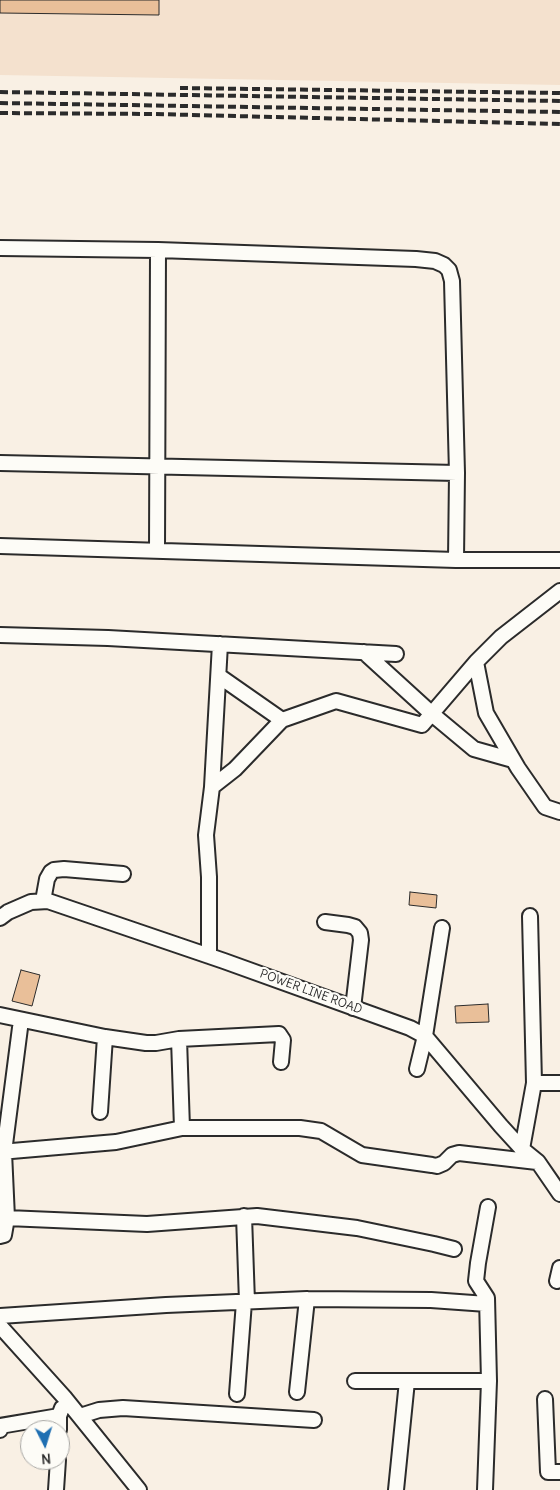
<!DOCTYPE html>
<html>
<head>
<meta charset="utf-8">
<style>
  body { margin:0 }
  #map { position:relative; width:560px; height:1490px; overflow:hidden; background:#f9f0e4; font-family:Delius,sans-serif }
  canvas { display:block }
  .north { position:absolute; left:20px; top:1420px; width:50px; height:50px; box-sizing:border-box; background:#fdfcf7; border:1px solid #a9a8a5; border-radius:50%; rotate:175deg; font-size:14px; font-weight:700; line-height:20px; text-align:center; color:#2b2b2b }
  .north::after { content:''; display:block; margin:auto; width:18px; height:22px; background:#1f6fb2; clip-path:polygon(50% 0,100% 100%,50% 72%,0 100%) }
</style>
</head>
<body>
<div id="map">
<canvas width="560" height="1490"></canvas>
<div class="north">N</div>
</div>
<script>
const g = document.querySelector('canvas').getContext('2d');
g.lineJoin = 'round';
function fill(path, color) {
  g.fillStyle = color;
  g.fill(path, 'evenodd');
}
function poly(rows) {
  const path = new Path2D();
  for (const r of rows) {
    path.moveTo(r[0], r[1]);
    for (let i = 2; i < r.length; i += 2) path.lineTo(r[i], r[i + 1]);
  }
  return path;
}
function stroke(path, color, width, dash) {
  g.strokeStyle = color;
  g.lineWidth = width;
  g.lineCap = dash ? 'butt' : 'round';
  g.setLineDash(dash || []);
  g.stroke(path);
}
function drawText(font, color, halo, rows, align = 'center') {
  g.font = font + ' Delius,sans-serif';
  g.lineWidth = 4.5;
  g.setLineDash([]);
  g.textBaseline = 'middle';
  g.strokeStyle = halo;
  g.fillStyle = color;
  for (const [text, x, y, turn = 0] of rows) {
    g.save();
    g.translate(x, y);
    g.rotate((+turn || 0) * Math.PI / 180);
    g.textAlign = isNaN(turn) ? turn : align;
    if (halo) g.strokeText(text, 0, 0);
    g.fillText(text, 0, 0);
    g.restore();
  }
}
const built = poly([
  [0,0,560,0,560,85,0,75]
]);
const building = poly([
  [0,0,159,0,159,15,0,13,0,0],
  [410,892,437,895,436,908,409,905,410,892],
  [21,970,40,975,32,1006,12,1001,21,970],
  [488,1004,489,1022,456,1023,455,1006,488,1004]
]);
const minor = poly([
  [0,248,158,250,416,259,435,261,444,265,449,270,452,281,457,473,456,560,560,560],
  [0,463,457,473],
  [0,546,456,560],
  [157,551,158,250],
  [560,591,501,637,476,662,486,713,518,768,545,807,560,812],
  [0,635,108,638,396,654],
  [364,652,432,714,474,749,513,760],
  [219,676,282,720],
  [212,787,220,644],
  [43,901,47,879,51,872,54,870,64,869,123,874],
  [0,918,8,912,31,902,48,901,224,961,410,1028,425,1036,501,1126,522,1149,538,1162,560,1194],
  [325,922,348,925,355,927,360,933,361,940,353,1008],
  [209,956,209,877,206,835,212,787,235,769,282,720,336,701,422,725,476,662],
  [0,1015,105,1037,146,1043,156,1043,179,1039,279,1034,283,1040,281,1062],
  [179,1039,182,1128],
  [417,1069,425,1036,442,928],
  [534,1083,560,1083],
  [100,1112,105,1037],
  [522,1149,534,1083,530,916],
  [0,1152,116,1142,182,1128,300,1128,321,1131,362,1155,432,1165,437,1166,444,1163,452,1155,459,1153,537,1162],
  [244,1216,247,1302],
  [7,1218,147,1224,257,1216,357,1228,434,1244,454,1249],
  [0,1236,4,1235,7,1218,4,1152,21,1020],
  [557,1281,560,1268],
  [0,1316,166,1305,307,1299,431,1300,487,1304],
  [0,1326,64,1397,139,1490],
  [355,1381,489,1381],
  [297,1392,307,1299],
  [237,1394,244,1302],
  [545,1399,548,1472,560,1472],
  [80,1416,99,1410,123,1408,314,1420],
  [0,1430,0,1426,59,1416],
  [59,1430,59,1416,62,1408],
  [56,1490,58,1460],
  [396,1490,407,1381],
  [485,1490,489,1381,487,1298,476,1281,478,1263,488,1207]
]);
const rail = poly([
  [180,88,560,93],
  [0,92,560,101],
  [0,103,560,112],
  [0,113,153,114,560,124]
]);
const streetNames = [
  ["POWER LINE ROAD",311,992,20]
];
fill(built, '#f4e1ce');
fill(building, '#e9bf99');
stroke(building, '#2b2b2b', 1);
stroke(minor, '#2b2b2b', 18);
stroke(minor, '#fdfcf7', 14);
stroke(rail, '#2b2b2b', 4, [8, 4]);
drawText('12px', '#2b2b2b', '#fdfcf7', streetNames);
</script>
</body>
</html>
